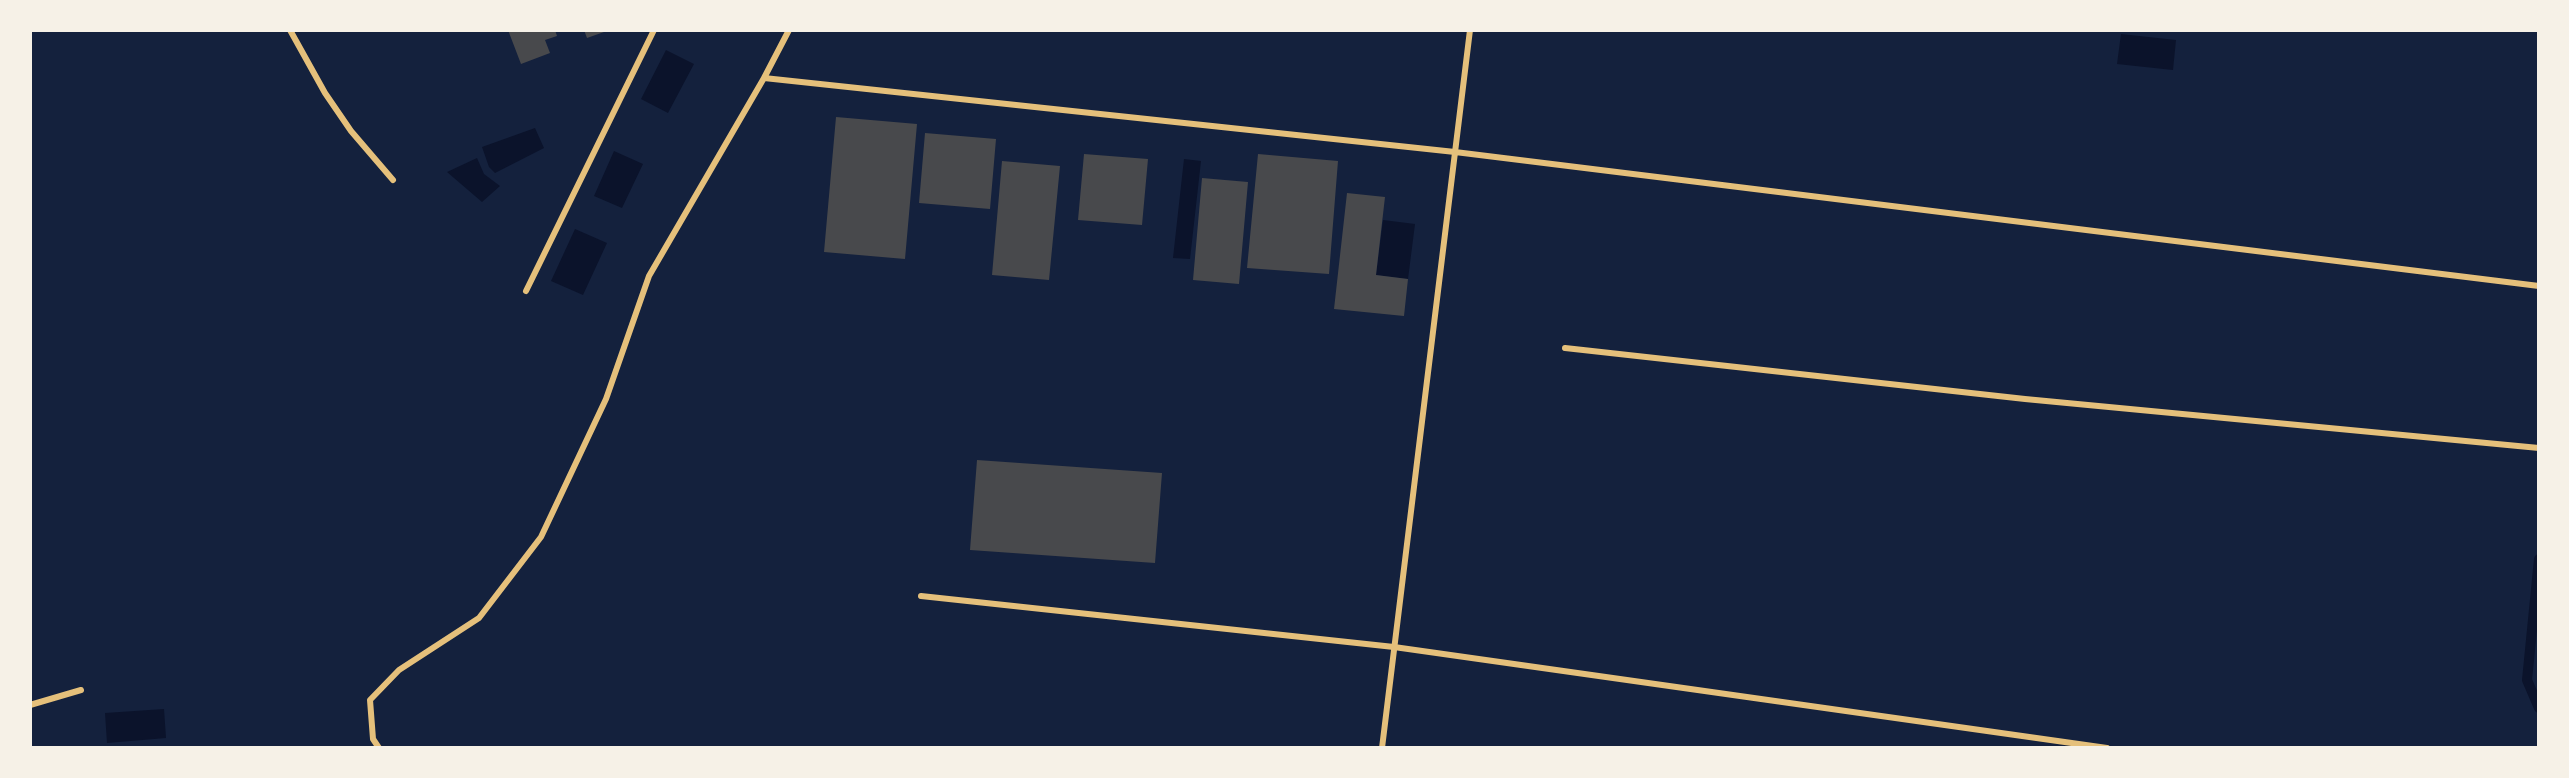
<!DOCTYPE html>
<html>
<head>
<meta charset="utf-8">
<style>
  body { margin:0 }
  #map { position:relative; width:2569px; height:778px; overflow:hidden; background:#14213d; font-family:Quicksand,sans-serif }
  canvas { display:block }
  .frame { position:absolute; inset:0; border:32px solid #f6f1e7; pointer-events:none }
</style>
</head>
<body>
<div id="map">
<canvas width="2569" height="778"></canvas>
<div class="frame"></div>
</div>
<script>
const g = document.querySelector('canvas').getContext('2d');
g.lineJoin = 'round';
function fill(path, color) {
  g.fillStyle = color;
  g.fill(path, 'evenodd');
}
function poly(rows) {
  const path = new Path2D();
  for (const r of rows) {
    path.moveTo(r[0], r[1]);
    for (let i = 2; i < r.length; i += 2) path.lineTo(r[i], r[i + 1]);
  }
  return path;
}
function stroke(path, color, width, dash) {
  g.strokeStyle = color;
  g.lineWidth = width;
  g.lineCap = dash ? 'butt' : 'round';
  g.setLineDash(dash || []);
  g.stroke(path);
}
const water = poly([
  [2121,34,2176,40,2173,70,2117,64],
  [666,50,694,64,668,113,641,99],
  [535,128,544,148,495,173,489,167,482,147],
  [614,151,643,164,622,208,594,196],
  [477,158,484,174,500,186,482,202,447,172],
  [1184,159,1201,161,1190,259,1173,258],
  [1383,220,1415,224,1408,279,1376,275],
  [575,229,607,243,583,295,551,281],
  [164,709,166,738,107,743,105,713]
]);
const stream = poly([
  [2539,559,2527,680,2539,708]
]);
const building = poly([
  [508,30,555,30,557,36,545,40,550,53,521,64],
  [584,30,604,30,604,32,587,38],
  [836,117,917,124,905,259,824,252],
  [925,133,996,139,990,209,919,203],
  [1084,154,1148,159,1142,225,1078,220],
  [1258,154,1338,161,1329,274,1247,268],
  [1002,161,1060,166,1049,280,992,275],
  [1202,178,1248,182,1239,284,1193,280],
  [1347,193,1385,197,1376,275,1408,279,1404,316,1334,309],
  [977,460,1162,473,1155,563,970,550]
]);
const minor = poly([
  [290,30,325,93,351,131,393,180],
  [764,78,1455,152,2539,286],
  [526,291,654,30],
  [1565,348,2025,399,2539,448],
  [921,596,1394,647,2107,748],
  [30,705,81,690],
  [379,748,373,739,370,700,399,670,479,618,541,537,606,399,649,276,764,78,789,30],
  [1382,748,1470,30]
]);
fill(water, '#0b132b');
stroke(stream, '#0b132b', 10);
fill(building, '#48494c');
stroke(minor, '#e5c07b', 6);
</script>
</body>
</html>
